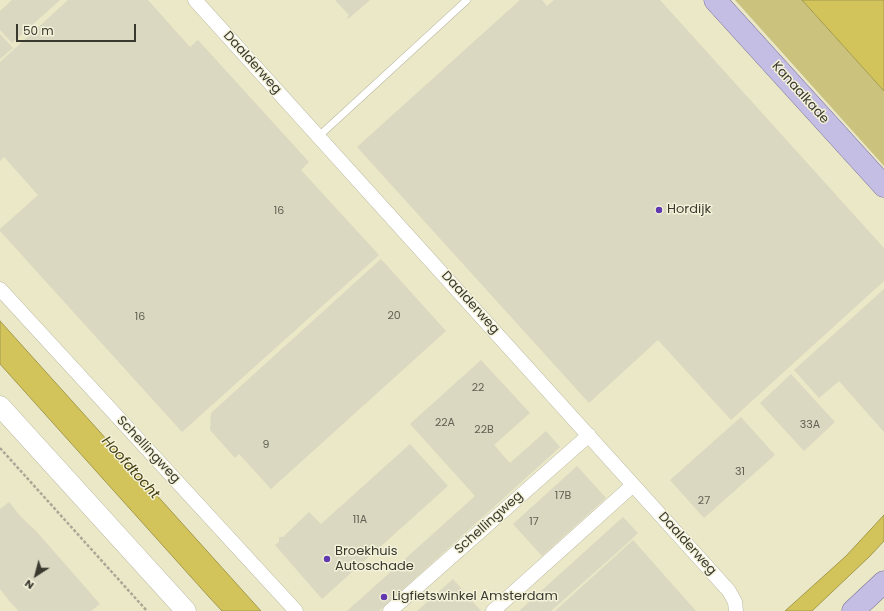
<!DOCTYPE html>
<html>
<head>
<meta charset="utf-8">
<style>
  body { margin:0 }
  #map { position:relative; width:884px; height:611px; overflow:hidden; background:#f4f2d9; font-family:Poppins,sans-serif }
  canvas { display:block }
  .north { position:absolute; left:16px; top:555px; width:40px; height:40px; -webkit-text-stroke:3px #f4f2d9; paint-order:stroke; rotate:216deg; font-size:11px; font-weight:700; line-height:16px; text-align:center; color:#3a3930 }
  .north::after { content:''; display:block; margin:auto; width:14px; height:18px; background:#3a3930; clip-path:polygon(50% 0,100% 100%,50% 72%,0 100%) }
  .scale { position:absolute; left:16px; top:24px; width:120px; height:18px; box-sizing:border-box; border:2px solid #3a3930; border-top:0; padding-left:5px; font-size:12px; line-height:14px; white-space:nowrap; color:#3a3930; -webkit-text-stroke:3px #f4f2d9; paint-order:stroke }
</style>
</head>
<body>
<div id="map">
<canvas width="884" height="611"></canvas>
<div class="north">N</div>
<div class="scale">50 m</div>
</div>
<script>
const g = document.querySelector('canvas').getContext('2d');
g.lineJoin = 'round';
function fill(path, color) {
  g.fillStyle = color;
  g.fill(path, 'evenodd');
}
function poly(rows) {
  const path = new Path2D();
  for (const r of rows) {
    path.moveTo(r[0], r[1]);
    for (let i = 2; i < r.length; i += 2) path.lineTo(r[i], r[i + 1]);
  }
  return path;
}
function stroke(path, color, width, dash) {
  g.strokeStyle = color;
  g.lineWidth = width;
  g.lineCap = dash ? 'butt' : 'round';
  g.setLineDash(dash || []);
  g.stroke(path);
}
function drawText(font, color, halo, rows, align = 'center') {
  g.font = font + ' Poppins,sans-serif';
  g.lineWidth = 3;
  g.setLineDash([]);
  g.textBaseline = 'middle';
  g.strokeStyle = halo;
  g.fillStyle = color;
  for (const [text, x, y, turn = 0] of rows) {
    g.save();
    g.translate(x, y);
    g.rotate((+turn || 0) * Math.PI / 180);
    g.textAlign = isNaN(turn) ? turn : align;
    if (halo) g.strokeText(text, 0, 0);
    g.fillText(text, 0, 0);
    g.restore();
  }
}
const built = poly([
  [0,0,771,0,884,126,884,611,0,611]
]);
const green = poly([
  [735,0,802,0,884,91,884,166]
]);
const water = poly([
  [802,0,884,0,884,91,802,0],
  [0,321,261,611,222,611,209,597,0,364,0,321],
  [884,515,884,541,870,556,812,611,785,611,846,556,884,515]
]);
const building = poly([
  [12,0,60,0,12,43,0,30,0,11],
  [68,0,148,0,190,47,198,40,309,162,301,170,379,255,182,432,0,231,0,229,38,195,4,157,0,161,0,62],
  [335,0,370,0,348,19,347,18,349,15],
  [520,0,542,0,547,6,554,0,660,0,884,248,884,281,731,420,658,340,589,403,357,147],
  [0,34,13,48,0,59],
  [381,259,446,331,271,489,239,454,235,458,210,430,211,413],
  [884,289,884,432,839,381,819,398,794,370],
  [481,360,530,413,494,445,510,463,546,431,560,447,379,611,347,611,475,496,410,424],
  [791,374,835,422,804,451,760,403],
  [741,417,775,455,704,518,670,480],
  [410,444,448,486,322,599,275,545,279,542,279,537,283,537,309,512,321,524],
  [577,466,606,498,542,556,513,524],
  [9,502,21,517,36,531,100,604,91,611,19,611,10,602,0,589,0,509],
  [623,517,638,533,622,548,551,611,519,611],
  [633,540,696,611,555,611],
  [453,579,481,611,417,611]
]);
const path = poly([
  [0,448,147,611]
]);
const service = poly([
  [319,136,467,0]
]);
const minor = poly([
  [195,0,729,591,735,602,736,611],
  [0,289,296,611],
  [390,611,589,435],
  [493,611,633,485]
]);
const secondary = poly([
  [0,406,186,611]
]);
const primary = poly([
  [715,0,884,186],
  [853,611,884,582]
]);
const markers = [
  [659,210,4,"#6038b0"],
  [327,559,4,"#6038b0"],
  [384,597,4,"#6038b0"]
];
const numberNames = [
  ["16",279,211],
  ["20",394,316],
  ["16",140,317],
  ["22",478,388],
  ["22A",445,423],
  ["33A",810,425],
  ["22B",484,430],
  ["9",266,445],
  ["31",740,472],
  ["17B",563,496],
  ["27",704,501],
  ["11A",360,520],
  ["17",534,522]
];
const streetNames = [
  ["Daalderweg",252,63,48],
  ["Kanaalkade",800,93,48],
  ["Daalderweg",470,303,48],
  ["Schellingweg",148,450,47],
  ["Schellingweg",489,523,-42],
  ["Daalderweg",687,544,48]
];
const poiNames = [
  ["Hordijk",667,210],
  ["Broekhuis",335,552],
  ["Autoschade",335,567],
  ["Ligfietswinkel Amsterdam",392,597]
];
const waterNames = [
  ["Hoofdtocht",130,468,48]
];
fill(built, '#ebe8c8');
fill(green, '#cac27d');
fill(water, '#d2c45a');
stroke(water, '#a49a4d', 1);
fill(building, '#dad8c0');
stroke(service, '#bab8a1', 8);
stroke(minor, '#bab8a1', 15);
stroke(secondary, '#bab8a1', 21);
stroke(primary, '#7c7399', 23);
stroke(path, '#a9a795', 2.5, [3, 2]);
stroke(service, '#fff', 7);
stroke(minor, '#fff', 14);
stroke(secondary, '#fff', 20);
stroke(primary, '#c5bee4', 22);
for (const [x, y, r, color] of markers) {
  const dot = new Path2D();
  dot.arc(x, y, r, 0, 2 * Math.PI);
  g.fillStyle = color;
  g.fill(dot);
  stroke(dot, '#f4f2d9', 1.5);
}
drawText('11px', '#626154', null, numberNames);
drawText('13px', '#3a3930', '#f4f2d9', streetNames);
drawText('13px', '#3a3930', '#f4f2d9', poiNames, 'left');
drawText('italic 14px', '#443e11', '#f4f2d9', waterNames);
</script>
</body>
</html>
